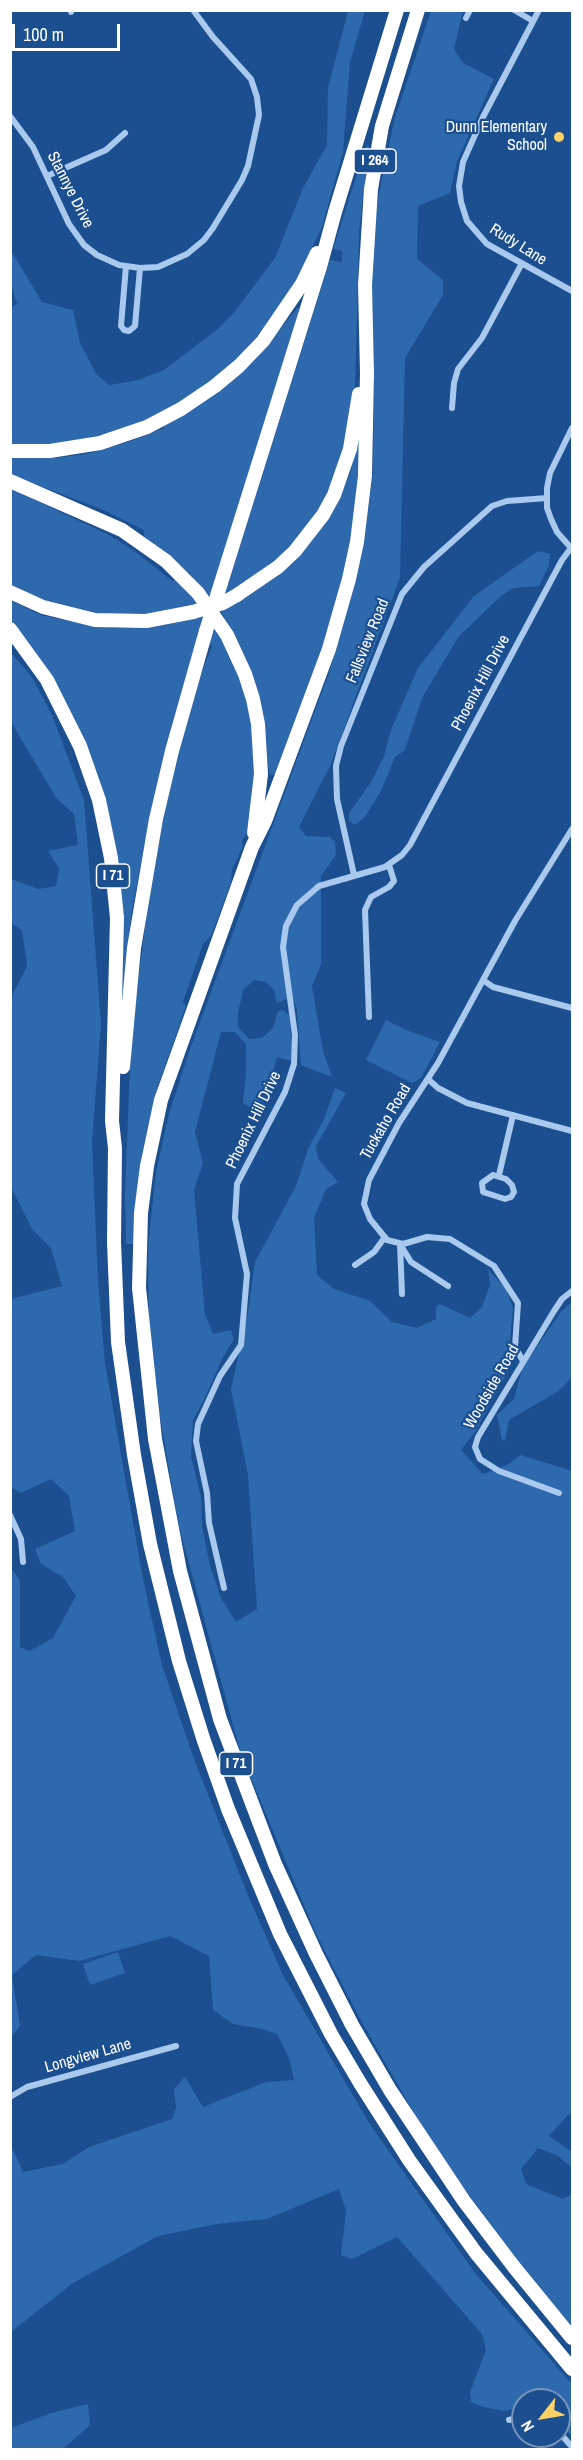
<!DOCTYPE html>
<html>
<head>
<meta charset="utf-8">
<style>
  body { margin:0 }
  #map { position:relative; width:583px; height:2460px; overflow:hidden; background:#1b4f8f; font-family:"Archivo Narrow",sans-serif }
  canvas { display:block }
  .frame { position:absolute; inset:0; border:12px solid #fff; pointer-events:none }
  .north { position:absolute; left:511px; top:2388px; width:60px; height:60px; box-sizing:border-box; background:#1b4f8f; border:2px solid #7695bc; border-radius:50%; rotate:239deg; font-size:16px; font-weight:700; line-height:24px; text-align:center; color:#fff }
  .north::after { content:''; display:block; margin:auto; width:21px; height:27px; background:#ffd166; clip-path:polygon(50% 0,100% 100%,50% 72%,0 100%) }
  .scale { position:absolute; left:12px; top:24px; width:108px; height:27px; box-sizing:border-box; border:3px solid #fff; border-top:0; padding-left:8px; font-size:18px; line-height:21px; white-space:nowrap; color:#fff; -webkit-text-stroke:4px #1b4f8f; paint-order:stroke }
</style>
</head>
<body>
<div id="map">
<canvas width="583" height="2460"></canvas>
<div class="frame"></div>
<div class="north">N</div>
<div class="scale">100 m</div>
</div>
<script>
const g = document.querySelector('canvas').getContext('2d');
g.lineJoin = 'round';
function fill(path, color) {
  g.fillStyle = color;
  g.fill(path, 'evenodd');
}
function poly(rows) {
  const path = new Path2D();
  for (const r of rows) {
    path.moveTo(r[0], r[1]);
    for (let i = 2; i < r.length; i += 2) path.lineTo(r[i], r[i + 1]);
  }
  return path;
}
function stroke(path, color, width, dash) {
  g.strokeStyle = color;
  g.lineWidth = width;
  g.lineCap = dash ? 'butt' : 'round';
  g.setLineDash(dash || []);
  g.stroke(path);
}
function drawText(font, color, halo, rows, align = 'center') {
  g.font = font + ' "Archivo Narrow",sans-serif';
  g.lineWidth = 4.5;
  g.setLineDash([]);
  g.textBaseline = 'middle';
  g.strokeStyle = halo;
  g.fillStyle = color;
  for (const [text, x, y, turn = 0] of rows) {
    g.save();
    g.translate(x, y);
    g.rotate((+turn || 0) * Math.PI / 180);
    g.textAlign = isNaN(turn) ? turn : align;
    if (halo) g.strokeText(text, 0, 0);
    g.fillText(text, 0, 0);
    g.restore();
  }
}
const green = poly([
  [348,11,365,11,350,62,343,152,322,227,296,281,266,326,228,369,186,400,127,430,39,448,11,446,10,308,17,304,11,284,10,249,42,302,73,310,80,343,97,375,110,385,138,380,164,370,219,328,236,310,275,258,303,188,327,145,328,88],
  [431,11,463,11,454,49,463,63,494,79,457,161,450,193,418,206,417,259,443,280,443,295,405,358,400,578,330,766,299,827,306,836,330,837,335,842,336,855,321,876,321,965,312,986,323,1051,332,1077,301,1065,297,1010,292,997,277,1003,274,990,266,982,254,980,243,990,238,1013,238,1027,249,1039,262,1038,273,1028,278,1011,283,1010,289,1015,293,1053,290,1061,277,1057,261,1114,243,1103,246,1075,246,1044,235,1032,221,1032,195,1132,203,1163,194,1190,205,1315,213,1334,231,1330,234,1339,222,1359,204,1400,193,1420,191,1456,201,1497,202,1525,210,1566,221,1598,236,1622,257,1609,248,1475,231,1389,247,1319,255,1262,296,1186,308,1149,324,1119,335,1088,346,1093,316,1146,318,1159,338,1182,326,1189,314,1218,317,1275,334,1289,370,1301,392,1322,417,1328,436,1319,436,1307,440,1304,470,1318,482,1307,490,1285,488,1269,505,1288,513,1307,507,1373,475,1432,461,1450,483,1474,507,1465,521,1455,572,1471,572,2114,568,2115,549,2136,572,2152,572,2168,558,2156,538,2148,521,2169,526,2184,563,2199,572,2194,572,2326,528,2276,429,2139,360,2019,316,1934,241,1754,179,1527,149,1353,148,1247,156,1172,169,1114,190,1049,329,673,350,602,365,535,373,473,374,368,371,261,378,198,395,117],
  [366,146,369,146,359,232,355,392,352,421,328,498,285,555,225,594,330,260,342,262,342,251,333,249],
  [297,308,299,308,300,311,211,598,189,573,144,536,144,530,101,509,11,475,10,456,57,458,86,454,128,442,164,428,163,425,228,383,255,360],
  [359,434,360,477,346,571,343,575,336,610,322,650,276,773,272,775,269,773,259,695,246,659,220,610,246,598,277,576,292,564,313,539,327,519,350,474],
  [10,488,111,536,137,553,171,580,178,581,198,604,163,614,119,618,59,608,11,587],
  [538,551,550,554,549,565,539,586,513,588,501,596,459,636,422,698,405,750,395,757,381,791,365,817,355,825,349,821,349,813,371,782,384,756,391,730,418,668,474,596],
  [10,600,41,615,54,618,114,628,168,624,205,615,174,717,150,815,131,917,122,1002,111,827,100,781,89,753,20,632,14,623,11,622],
  [215,625,243,684,255,737,255,773,250,827,242,841,243,846,232,870,231,883,211,936,203,944,188,987,183,1002,186,1006,158,1086,142,1153,134,1244,126,1244,125,1195,131,1040,149,895,168,797,195,690,212,646,209,644],
  [11,653,32,677,52,715,84,800,101,1024,92,1142,98,1282,105,1363,143,1579,162,1665,194,1759,249,1898,283,1975,369,2123,475,2273,572,2384,572,2436,559,2423,559,2400,523,2400,523,2407,504,2411,483,2407,471,2402,470,2392,486,2350,482,2334,397,2237,352,2259,341,2255,346,2211,339,2189,267,2219,216,2224,158,2236,73,2283,11,2332,11,2145,23,2172,63,2164,89,2147,172,2119,176,2108,174,2089,185,2077,203,2107,266,2082,294,2080,289,2058,277,2034,262,2029,233,2024,213,2010,209,1956,170,1936,79,1961,36,1955,12,1975,20,2026,11,2037,11,1568,20,1580,20,1647,29,1651,53,1638,76,1596,63,1577,41,1564,35,1549,75,1531,69,1496,51,1479,21,1493,11,1487,11,1299,62,1286,51,1248,32,1229,11,1187,11,998,27,966,22,930,11,923,11,879,38,889,56,886,59,868,48,851,78,845,74,814,57,799,11,722],
  [386,1020,406,1030,440,1042,421,1078,412,1083,366,1060],
  [572,1302,572,1377,559,1391,509,1420,505,1441,502,1440,497,1415,514,1399,523,1366,561,1312],
  [118,1952,125,1973,90,1985,83,1964],
  [88,2404,90,2425,63,2449,11,2449,11,2428,51,2413]
]);
const minor = poly([
  [71,10,71,12],
  [514,10,533,21],
  [539,10,483,117,463,162,459,186,461,202,467,221,487,244,572,291],
  [466,18,470,10],
  [10,116,33,147,69,224,84,245,97,255,119,265,140,268,158,267,187,254,204,240,213,228,242,180,248,166,259,115,257,97,251,79,213,37,193,10],
  [47,176,106,150,125,133],
  [126,266,121,326,124,330,129,331,135,326,140,268],
  [452,408,454,383,458,369,482,338,521,265],
  [572,549,557,532,551,519,547,508,547,488,550,473,572,428],
  [354,875,337,799,336,766,341,746,402,594,424,567,492,506,507,501,547,498],
  [483,980,493,987,572,1008],
  [369,1017,365,910,371,897,389,887,394,881,389,865],
  [428,1079,438,1088,467,1103,572,1131],
  [493,1175,506,1179,512,1185,514,1192,511,1197,505,1199,483,1192,482,1183,493,1175],
  [499,1175,513,1115],
  [400,1244,411,1262,448,1286],
  [400,1244,402,1294],
  [355,1265,374,1252,385,1237],
  [523,1361,515,1347,518,1303,494,1266,450,1239,427,1237,403,1244,387,1240,370,1219,364,1204,369,1180,399,1123,438,1063,515,921,572,829],
  [559,1493,499,1471,480,1459,475,1447,478,1437,554,1311,562,1299,572,1291],
  [10,1515,21,1539,23,1562],
  [224,1588,209,1523,207,1493,196,1441,198,1424,220,1376,241,1345,247,1274,235,1218,237,1184,285,1092,294,1064,295,1035,283,947,286,926,297,905,319,886,385,867,402,855,410,845,562,560,571,548],
  [10,2097,27,2087,176,2046],
  [509,2420,523,2416],
  [559,2432,572,2447]
]);
const motorway = poly([
  [418,10,382,126,371,189,365,285,367,373,365,476,357,542,349,579,329,649,265,821,252,847,161,1100,147,1166,141,1213,139,1288,155,1439,180,1571,220,1719,275,1864,316,1954,352,2025,390,2090,464,2201,514,2267,572,2338],
  [10,451,50,451,100,443,147,427,181,409,215,386,239,366,263,341,302,284,317,253],
  [10,481,122,530,166,561,198,593,227,635,245,674,253,699,258,724,261,774,254,833],
  [221,583,320,267,335,212,397,10],
  [10,592,43,607,95,620,146,621,193,612],
  [237,595,278,567,295,551,323,515,334,495,350,449,359,394],
  [10,629,47,680,80,746,99,800,111,858,117,918,112,1121,115,1148,114,1242,118,1342,134,1455,150,1544,179,1661,203,1738,228,1809,280,1934,331,2034,360,2083,409,2160,476,2253,572,2369],
  [123,1067,134,948,156,819,172,751,206,631]
]);
const motorwayBridge = poly([
  [193,612,223,603,237,595],
  [206,631,221,583]
]);
const markers = [
  [559,137,6,"#ffd166"]
];
const shields = [
  [375,161,42],
  [113,876,33],
  [236,1764,33]
];
const shieldNames = [
  ["I 264",375,161],
  ["I 71",113,876],
  ["I 71",236,1764]
];
const poiNames = [
  ["Dunn Elementary",547,128],
  ["School",547,146]
];
const streetNames = [
  ["Stannye Drive",70,190,63],
  ["Rudy Lane",518,245,32],
  ["Fallsview Road",368,641,-68],
  ["Phoenix Hill Drive",481,683,-62],
  ["Phoenix Hill Drive",254,1120,-64],
  ["Tuckaho Road",386,1122,-60],
  ["Woodside Road",492,1387,-60],
  ["Longview Lane",88,2056,-16]
];
fill(green, '#2e69ad');
stroke(minor, '#a9c9ee', 6);
stroke(motorway, '#fff', 14);
stroke(motorwayBridge, '#fff', 14);
for (const [x, y, r, color] of markers) {
  const dot = new Path2D();
  dot.arc(x, y, r, 0, 2 * Math.PI);
  g.fillStyle = color;
  g.fill(dot);
  stroke(dot, '#1b4f8f', 2);
}
for (const [x, y, w] of shields) {
  const box = new Path2D();
  box.roundRect(x - w / 2, y - 12, w, 24, 4.5);
  g.fillStyle = '#1b4f8f';
  g.fill(box);
  stroke(box, '#fff', 1.5);
}
drawText('bold 15px', '#fff', null, shieldNames);
drawText('16px', '#fff', '#1b4f8f', poiNames, 'right');
drawText('16px', '#fff', '#1b4f8f', streetNames);
</script>
</body>
</html>
